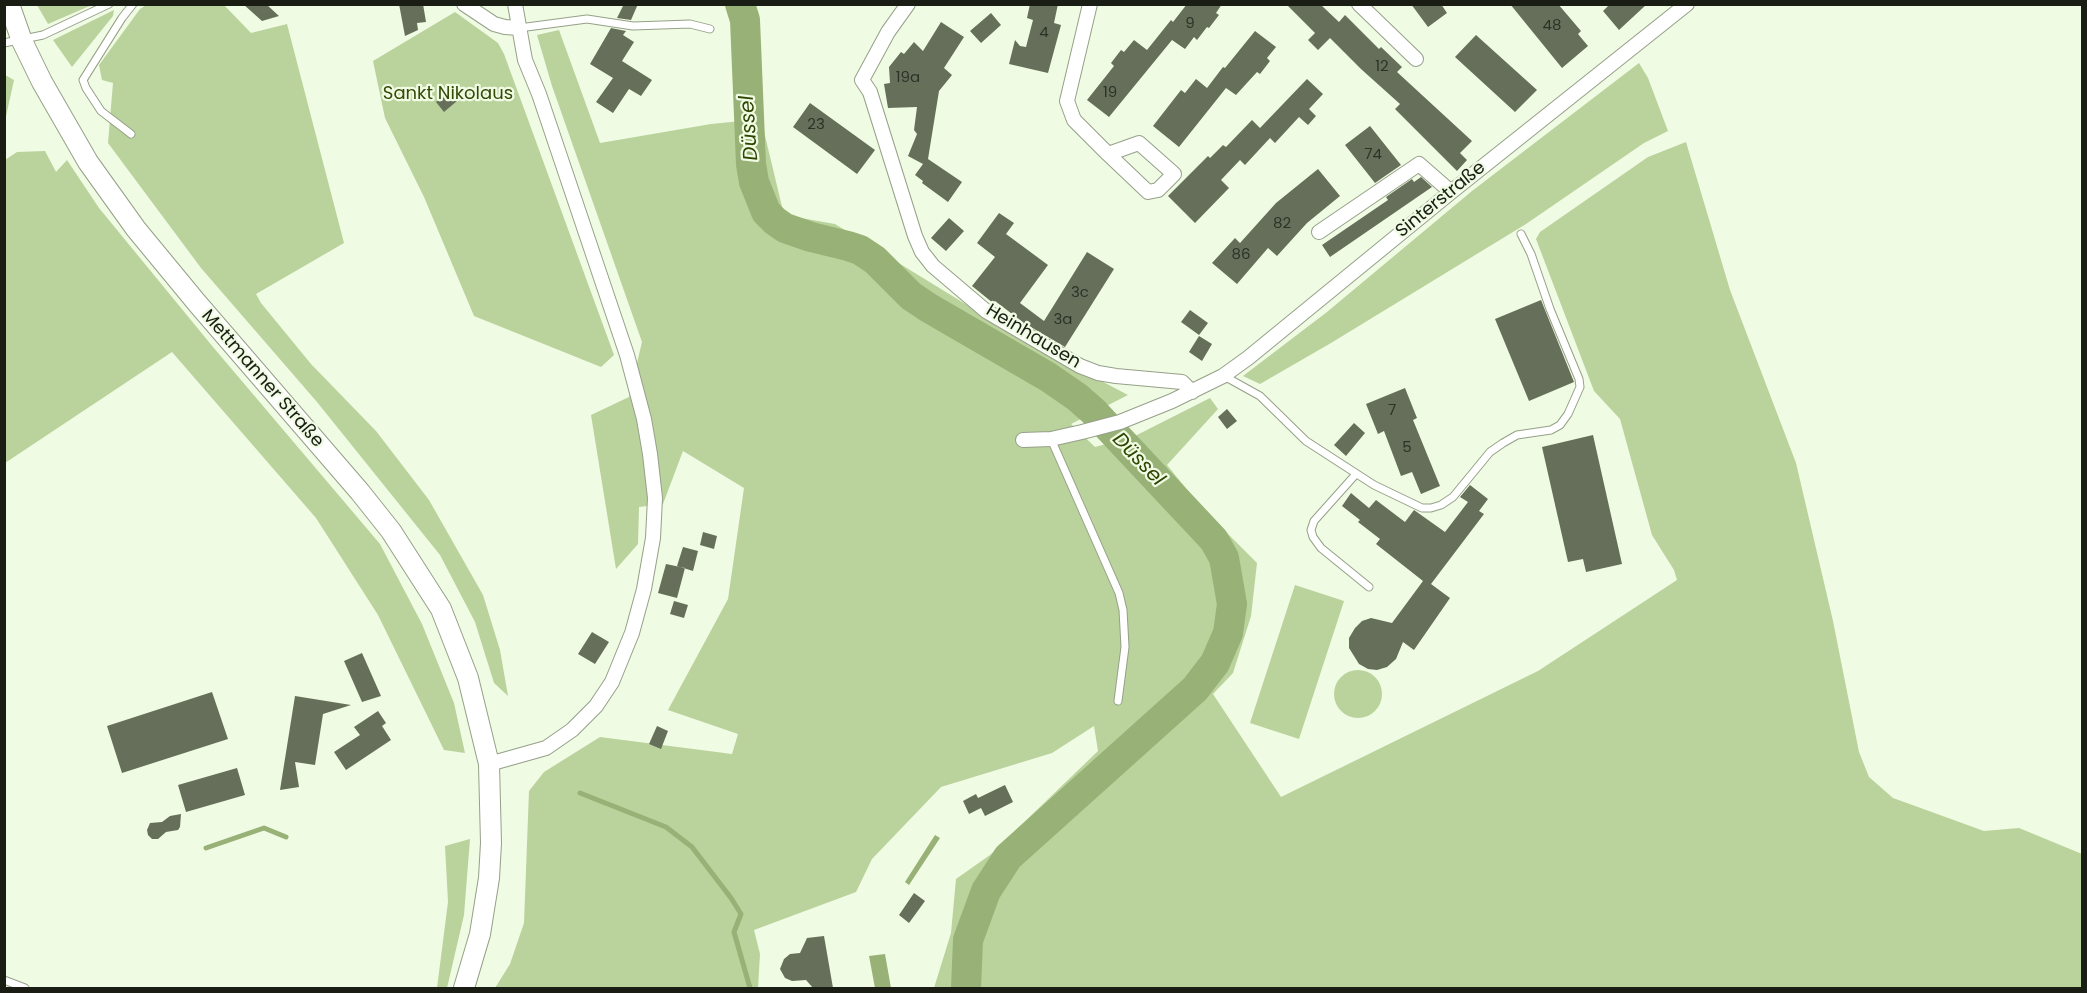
<!DOCTYPE html>
<html>
<head>
<meta charset="utf-8">
<style>
  body { margin:0 }
  #map { position:relative; width:2087px; height:993px; overflow:hidden; background:#f0fbe3; font-family:Poppins,sans-serif }
  canvas { display:block }
  .frame { position:absolute; inset:0; border:6px solid #191d14; pointer-events:none }
</style>
</head>
<body>
<div id="map">
<canvas width="2087" height="993"></canvas>
<div class="frame"></div>
</div>
<script>
const g = document.querySelector('canvas').getContext('2d');
g.lineJoin = 'round';
function fill(path, color) {
  g.fillStyle = color;
  g.fill(path, 'evenodd');
}
function poly(rows) {
  const path = new Path2D();
  for (const r of rows) {
    if (r.length === 3) {
      path.moveTo(r[0] + r[2], r[1]);
      path.arc(r[0], r[1], r[2], 0, 2 * Math.PI);
      continue;
    }
    path.moveTo(r[0], r[1]);
    for (let i = 2; i < r.length; i += 2) path.lineTo(r[i], r[i + 1]);
  }
  return path;
}
function stroke(path, color, width, dash) {
  g.strokeStyle = color;
  g.lineWidth = width;
  g.lineCap = dash ? 'butt' : 'round';
  g.setLineDash(dash || []);
  g.stroke(path);
}
function drawText(font, color, halo, rows, align = 'center') {
  g.font = font + ' Poppins,sans-serif';
  g.lineWidth = 4.5;
  g.setLineDash([]);
  g.textBaseline = 'middle';
  g.strokeStyle = halo;
  g.fillStyle = color;
  for (const [text, x, y, turn = 0] of rows) {
    g.save();
    g.translate(x, y);
    g.rotate((+turn || 0) * Math.PI / 180);
    g.textAlign = isNaN(turn) ? turn : align;
    if (halo) g.strokeText(text, 0, 0);
    g.fillText(text, 0, 0);
    g.restore();
  }
}
const green = poly([
  [37,5,92,5,48,24],
  [146,5,224,5,251,33,287,24,344,243,256,294,261,303,311,364,376,431,429,500,483,595,500,650,508,696,494,683,475,622,440,555,317,402,201,268,108,143,113,83,102,80,99,65,140,9],
  [114,10,113,16,72,67,53,40],
  [455,12,498,43,504,54,614,355,601,367,474,316,424,197,385,118,373,61],
  [559,30,600,143,711,124,761,119,784,215,835,224,1029,343,1128,395,1071,424,1095,447,1135,436,1210,398,1218,409,1167,465,1202,508,1257,563,1251,616,1233,673,1213,694,1281,797,1538,671,1677,580,1674,570,1652,535,1620,419,1594,391,1536,239,1540,232,1648,157,1686,142,1730,290,1796,463,1833,621,1859,752,1869,777,1893,798,1984,831,2019,828,2082,854,2082,988,934,988,951,933,956,879,990,855,1098,751,1094,726,1052,753,941,787,872,859,856,892,754,930,760,954,758,988,495,988,510,964,524,923,529,791,544,772,600,737,732,754,738,734,668,710,728,599,744,488,683,451,663,504,639,507,638,544,616,569,591,415,629,397,642,342,552,86,537,35],
  [1639,63,1648,78,1668,131,1644,143,1526,224,1331,343,1260,384,1243,376,1327,312,1472,191],
  [5,75,14,80,5,121],
  [45,151,56,172,67,160,99,208,213,347,380,544,422,624,454,703,465,753,444,750,378,615,316,518,172,352,5,463,5,160,17,152],
  [1295,585,1344,601,1299,739,1250,723],
  [1358,694,24],
  [470,839,464,915,447,988,437,988,448,902,445,846]
]);
const water = poly([
  [935,835,940,838,909,885,905,882],
  [885,954,891,988,875,988,869,956]
]);
const stream = poly([
  [580,793,666,827,692,847,731,898,741,914,734,932,750,988],
  [206,848,264,828,286,837]
]);
const river = poly([
  [740,4,745,20,751,164,754,182,766,212,775,221,785,228,811,237,848,246,860,250,875,260,911,296,929,308,1048,377,1077,397,1093,411,1214,540,1224,558,1232,604,1228,633,1215,663,1195,689,1008,857,986,891,968,940,966,988]
]);
const building = poly([
  [243,4,266,4,279,16,262,21],
  [399,4,423,4,426,22,417,23,418,30,405,36],
  [624,4,638,4,631,20,617,18],
  [1030,4,1058,4,1054,23,1061,25,1048,73,1009,64,1015,40,1020,46,1026,47,1033,20,1027,18],
  [1187,4,1222,4,1216,13,1219,15,1209,28,1207,27,1197,40,1194,37,1185,49,1172,40,1109,117,1087,100,1114,66,1111,63,1121,50,1124,52,1134,40,1147,50,1171,20,1173,22],
  [1286,4,1320,4,1339,22,1345,15,1379,49,1381,47,1402,67,1397,72,1472,141,1460,153,1467,160,1457,171,1395,109,1400,104,1361,69,1330,38,1318,50,1308,40,1315,33],
  [1411,4,1441,4,1447,13,1428,27],
  [1510,4,1558,4,1581,31,1578,34,1588,46,1562,68],
  [1610,4,1647,4,1619,30,1603,11],
  [991,13,1001,25,981,43,970,31],
  [941,22,964,37,944,68,952,75,939,91,928,159,962,182,948,202,922,183,923,181,915,175,923,164,908,156,917,134,914,130,917,107,888,108,884,84,890,83,889,67,901,52,904,54,914,42,923,51],
  [611,28,626,31,623,35,634,42,622,61,652,80,641,96,629,89,613,113,596,102,613,78,590,64],
  [1255,31,1276,47,1267,58,1270,61,1260,74,1257,72,1236,95,1226,88,1179,147,1153,126,1181,90,1185,93,1196,79,1207,88,1223,67,1225,68],
  [1476,35,1537,90,1515,112,1455,57],
  [1307,79,1323,94,1309,109,1316,116,1308,125,1299,117,1275,143,1270,138,1245,165,1240,160,1221,180,1229,188,1195,223,1168,196,1208,156,1210,158,1223,145,1226,147,1252,120,1260,128],
  [448,91,457,101,444,112,436,102],
  [810,103,875,150,857,174,793,127],
  [1370,126,1401,165,1375,183,1345,145],
  [1318,169,1340,196,1307,223,1277,256,1268,248,1237,284,1212,263,1235,238,1240,243,1276,203],
  [1421,177,1432,187,1330,257,1322,245,1388,200,1386,197,1412,179,1414,182],
  [999,213,1014,223,1006,234,1048,265,1020,303,1044,321,1087,252,1114,269,1065,347,1024,323,995,301,993,303,972,286,995,257,977,243],
  [949,218,964,231,946,251,931,238],
  [1541,300,1574,382,1529,401,1495,319],
  [1190,310,1208,323,1199,335,1181,322],
  [1199,336,1212,344,1202,361,1189,352],
  [1405,388,1417,418,1413,420,1440,486,1421,494,1412,472,1401,476,1384,431,1378,434,1366,404],
  [1227,409,1237,421,1227,429,1218,417],
  [1354,423,1365,433,1346,456,1334,445],
  [1593,435,1622,564,1586,572,1583,559,1568,562,1542,447],
  [1470,485,1488,499,1479,511,1484,514,1431,584,1450,598,1414,650,1403,642,1396,659,1387,667,1377,670,1368,669,1359,664,1349,648,1349,638,1355,628,1362,621,1371,618,1392,623,1423,581,1376,544,1380,539,1358,522,1360,520,1342,506,1351,493,1369,508,1376,500,1405,522,1414,510,1445,532,1468,502,1460,497],
  [703,532,717,536,714,549,700,545],
  [683,547,698,551,693,571,677,566],
  [666,564,685,568,677,598,658,593],
  [674,601,688,605,684,618,670,614],
  [592,632,609,642,595,664,578,654],
  [362,653,381,696,362,702,344,661],
  [212,692,228,739,122,773,107,726],
  [295,696,351,705,323,714,315,765,295,762,299,787,280,790],
  [378,711,386,723,382,726,391,740,346,770,334,752,360,735,354,727],
  [657,726,668,731,661,749,649,744],
  [237,768,245,795,186,812,178,785],
  [1005,785,1013,802,985,816,981,808,969,814,963,801,976,794,978,798],
  [181,814,180,827,178,830,166,832,158,839,152,839,148,835,147,830,150,823,162,822,170,816],
  [914,893,925,901,909,923,899,915],
  [824,936,833,988,813,988,806,980,792,981,785,978,780,969,784,959,790,954,800,953,807,938]
]);
const lane = poly([
  [519,28,587,19,633,26,690,24,710,29],
  [4,43,43,35,109,4],
  [131,134,101,111,86,88,83,80,122,18,133,4],
  [1224,376,1260,396,1306,441,1374,485,1422,508,1431,508,1441,505,1453,497,1490,452,1503,443,1517,435,1551,430,1560,425,1568,414,1580,387,1579,379,1550,309,1531,254,1521,234],
  [1051,439,1119,593,1123,610,1125,647,1118,701],
  [1356,474,1314,521,1311,530,1313,537,1321,548,1369,587],
  [4,980,25,988]
]);
const street = poly([
  [464,4,494,24,505,27,519,28],
  [908,4,888,32,862,80,870,92,915,236,922,252,933,266,986,311,1080,366,1098,373,1116,376,1182,382,1192,392],
  [1090,4,1067,101,1074,120,1108,154,1148,192,1158,190,1174,174,1139,143,1108,154],
  [1359,4,1416,59],
  [1319,232,1419,164,1451,192],
  [1023,440,1051,439,1082,432,1120,422,1172,401,1223,376,1248,358,1451,192,1687,4],
  [489,764,546,748,572,730,596,706,612,682,632,633,644,589,653,538,655,498,650,454,644,419,627,355,539,94,525,60,515,4]
]);
const secondary = poly([
  [9,4,22,41,42,82,88,162,136,229,197,303,360,492,391,531,441,609,468,678,489,764,491,843,489,878,480,934,464,988]
]);
const numberNames = [
  ["9",1190,24],
  ["48",1552,26],
  ["4",1044,33],
  ["12",1382,67],
  ["19a",908,78],
  ["19",1110,93],
  ["23",816,125],
  ["74",1373,155],
  ["82",1282,224],
  ["86",1241,255],
  ["3c",1080,293],
  ["3a",1063,320],
  ["7",1392,411],
  ["5",1407,448]
];
const parkNames = [
  ["Sankt Nikolaus",448,94]
];
const streetNames = [
  ["Sinterstraße",1441,200,-39],
  ["Heinhausen",1033,337,31],
  ["Mettmanner Straße",262,379,49]
];
const waterNames = [
  ["Düssel",750,128,-94],
  ["Düssel",1138,460,46]
];
fill(green, '#bad29c');
fill(water, '#98b176');
stroke(stream, '#98b176', 5);
stroke(river, '#98b176', 30);
fill(building, '#666f5a');
stroke(lane, '#96a089', 9);
stroke(street, '#96a089', 16);
stroke(secondary, '#96a089', 22);
stroke(lane, '#fff', 7);
stroke(street, '#fff', 14);
stroke(secondary, '#fff', 20);
drawText('15px', '#2c3226', null, numberNames);
drawText('18px', '#344a06', '#f0fbe3', parkNames);
drawText('18px', '#191d14', '#f0fbe3', streetNames);
drawText('italic 20px', '#2f4400', '#f0fbe3', waterNames);
</script>
</body>
</html>
